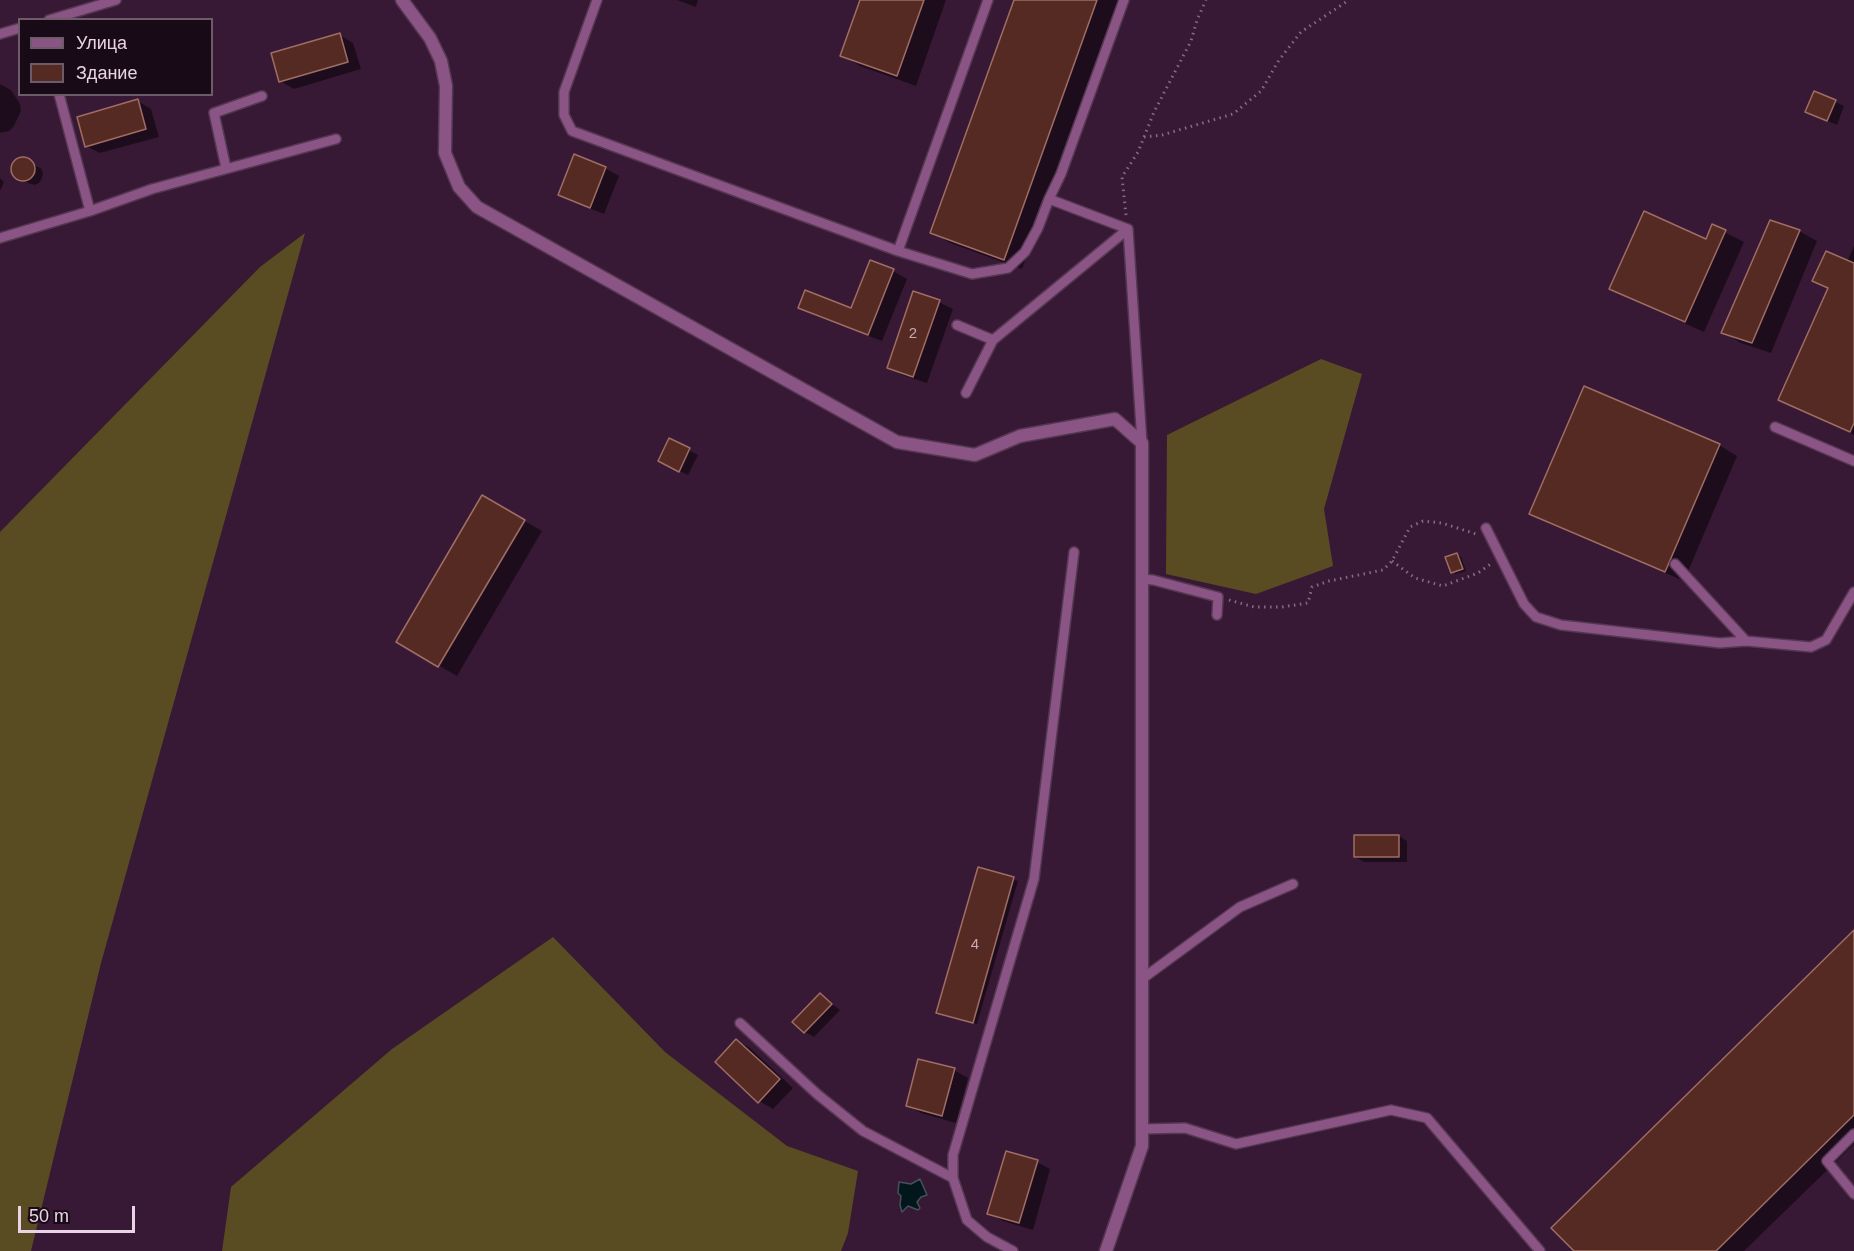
<!DOCTYPE html>
<html>
<head>
<meta charset="utf-8">
<style>
  body { margin:0 }
  #map { position:relative; width:1854px; height:1251px; overflow:hidden; background:#381935; font-family:Helvetica,sans-serif }
  canvas { display:block }
  .legend { position:absolute; left:18px; top:18px; width:195px; height:78px; box-sizing:border-box; background:#180a16; border:2px solid #6c5b69; margin:0; padding:8px 10px; list-style:none; font-size:18px; color:#e9d4e6 }
  .legend li { display:flex; align-items:center; gap:12px; height:30px }
  .legend b { width:30px; border:2px solid #6c5b69 }
  .scale { position:absolute; left:18px; top:1206px; width:117px; height:27px; box-sizing:border-box; border:3px solid #e9d4e6; border-top:0; padding-left:8px; font-size:18px; line-height:21px; white-space:nowrap; color:#e9d4e6; -webkit-text-stroke:4px #180a16; paint-order:stroke }
</style>
</head>
<body>
<div id="map">
<canvas width="1854" height="1251"></canvas>
<ul class="legend">
<li><b style="height:8px;background:#8a5484"></b>Улица</li>
<li><b style="height:16px;background:#552a23"></b>Здание</li>
</ul>
<div class="scale">50 m</div>
</div>
<script>
const g = document.querySelector('canvas').getContext('2d');
g.lineJoin = 'round';
function fill(path, color) {
  g.fillStyle = color;
  g.fill(path, 'evenodd');
}
function poly(rows) {
  const path = new Path2D();
  for (const r of rows) {
    if (r.length === 3) {
      path.moveTo(r[0] + r[2], r[1]);
      path.arc(r[0], r[1], r[2], 0, 2 * Math.PI);
      continue;
    }
    path.moveTo(r[0], r[1]);
    for (let i = 2; i < r.length; i += 2) path.lineTo(r[i], r[i + 1]);
  }
  return path;
}
function stroke(path, color, width, dash) {
  g.strokeStyle = color;
  g.lineWidth = width;
  g.lineCap = dash ? 'butt' : 'round';
  g.setLineDash(dash || []);
  g.stroke(path);
}
function drawText(font, color, halo, rows, align = 'center') {
  g.font = font + ' Helvetica,sans-serif';
  g.lineWidth = 4.5;
  g.setLineDash([]);
  g.textBaseline = 'middle';
  g.strokeStyle = halo;
  g.fillStyle = color;
  for (const [text, x, y, turn = 0] of rows) {
    g.save();
    g.translate(x, y);
    g.rotate((+turn || 0) * Math.PI / 180);
    g.textAlign = isNaN(turn) ? turn : align;
    if (halo) g.strokeText(text, 0, 0);
    g.fillText(text, 0, 0);
    g.restore();
  }
}
const forest = poly([
  [305,233,101,963,31,1251,0,1251,0,532,260,267],
  [1321,359,1362,374,1324,509,1333,566,1256,594,1166,574,1167,435],
  [553,937,665,1052,787,1146,858,1171,848,1233,841,1251,222,1251,231,1187,392,1049]
]);
const water = poly([
  [920,1179,927,1195,921,1197,917,1202,920,1208,918,1210,908,1206,902,1212,900,1205,901,1196,898,1193,899,1182,911,1184,920,1179]
]);
const shadow = poly([
  [677,0,698,0,696,7],
  [861,0,946,0,916,86,860,66,842,55],
  [1015,0,1119,0,1022,269,950,243,932,232],
  [340,35,353,43,361,69,294,89,280,81],
  [0,84,11,90,20,104,21,111,14,126,9,131,0,133],
  [1815,93,1844,106,1837,125,1807,112],
  [138,101,151,109,159,137,100,153,86,146],
  [23,159,42,169,43,175,40,182,35,185,28,183,11,172,15,163],
  [605,168,619,176,604,214,573,202,560,195],
  [0,178,4,182,0,191],
  [1713,226,1744,242,1704,332,1630,299,1611,288,1706,241],
  [1799,231,1817,241,1771,353,1741,343,1723,332],
  [1854,246,1854,435,1798,409,1780,399,1829,289,1814,281,1847,262],
  [893,271,907,279,882,341,813,315,800,307,852,310],
  [939,302,953,309,927,383,902,375,889,367],
  [670,440,698,455,688,475,669,466],
  [1719,445,1737,456,1684,581,1550,524,1531,514],
  [483,497,542,531,457,676,398,642],
  [1457,554,1461,557,1466,571,1456,574,1452,572],
  [1399,836,1407,841,1407,862,1364,862,1355,857],
  [979,869,1018,881,977,1024,942,1015],
  [1854,932,1854,1144,1744,1251,1576,1251],
  [820,995,840,1010,814,1037,805,1032,794,1021],
  [737,1041,750,1048,793,1088,773,1109,759,1101],
  [954,1070,968,1078,956,1123,921,1113,907,1105],
  [1037,1162,1050,1169,1033,1230,1003,1221,989,1213]
]);
const building = poly([
  [860,0,924,0,897,76,840,56,860,0],
  [1014,0,1097,0,1004,260,930,233,1014,0],
  [340,33,348,62,279,82,271,53,340,33],
  [1814,91,1836,100,1827,121,1805,112,1814,91],
  [138,99,146,129,85,147,77,117,138,99],
  [574,154,606,167,590,208,558,195,574,154],
  [23,169,12],
  [1644,211,1706,239,1712,224,1726,230,1685,322,1609,289,1644,211],
  [1770,220,1800,230,1752,343,1721,333,1770,220],
  [1826,251,1854,263,1854,423,1850,432,1778,400,1828,288,1812,281,1826,251],
  [870,260,894,269,868,335,798,308,805,290,851,308,870,260],
  [913,291,940,300,913,377,887,368,913,291],
  [1584,386,1720,444,1665,572,1529,514,1584,386],
  [669,438,690,448,679,472,658,461,669,438],
  [482,495,525,520,438,667,396,642,482,495],
  [1457,553,1463,569,1451,573,1445,557,1457,553],
  [1354,835,1399,835,1399,857,1354,857,1354,835],
  [978,867,1014,877,973,1023,936,1013,978,867],
  [1854,930,1854,1115,1716,1251,1574,1251,1551,1228,1854,930],
  [820,993,832,1004,804,1033,792,1022,820,993],
  [736,1039,780,1079,758,1103,715,1062,736,1039],
  [918,1059,955,1068,942,1116,906,1106,918,1059],
  [1006,1151,1038,1160,1019,1223,987,1214,1006,1151]
]);
const path = poly([
  [1144,137,1162,135,1233,114,1261,91,1279,60,1301,32,1349,0],
  [1126,215,1122,177,1138,152,1154,112,1191,41,1197,20,1206,0],
  [1392,561,1415,578,1443,586,1478,573,1492,563],
  [1229,600,1254,607,1282,607,1308,603,1312,587,1329,581,1383,570,1392,561,1410,527,1423,521,1442,523,1476,534]
]);
const service = poly([
  [597,0,564,92,564,115,572,131,898,251],
  [988,0,898,251,972,274,1008,268,1025,252,1038,228,1049,199,1128,229,1142,443],
  [49,20,116,0],
  [0,34,20,28],
  [59,94,90,211],
  [226,168,214,113,262,96],
  [1049,199,1061,174,1124,0],
  [0,238,90,211,152,189,336,139],
  [957,325,993,340],
  [966,393,993,340,1128,229],
  [1775,427,1854,461],
  [1486,528,1524,604,1536,617,1561,625,1720,643,1746,641],
  [1675,564,1746,641,1811,647,1826,640,1854,592],
  [1142,579,1153,580,1218,597,1217,615],
  [1142,979,1240,907,1293,884],
  [740,1023,817,1094,863,1131,953,1178],
  [1142,1129,1185,1128,1236,1144,1391,1110,1427,1118,1540,1251],
  [1854,1134,1827,1161,1854,1194],
  [1013,1251,987,1237,967,1220,953,1178,953,1155,1034,879,1074,552]
]);
const minor = poly([
  [402,0,430,38,441,61,446,86,445,153,459,187,477,207,897,442,975,455,1020,436,1115,419,1142,443,1142,1146,1106,1251]
]);
const numberNames = [
  ["2",913,334],
  ["4",975,945]
];
fill(forest, '#5a4c22');
fill(water, '#01171b');
stroke(water, '#475058', 1.5);
fill(shadow, '#0007');
fill(building, '#552a23');
stroke(building, '#9f6d64', 1.5);
stroke(service, '#543751', 12);
stroke(minor, '#543751', 15);
stroke(path, '#866c83', 3, [1.5, 4.5]);
stroke(service, '#8a5484', 9);
stroke(minor, '#8a5484', 12);
drawText('15px', '#c4aab5', null, numberNames);
</script>
</body>
</html>
